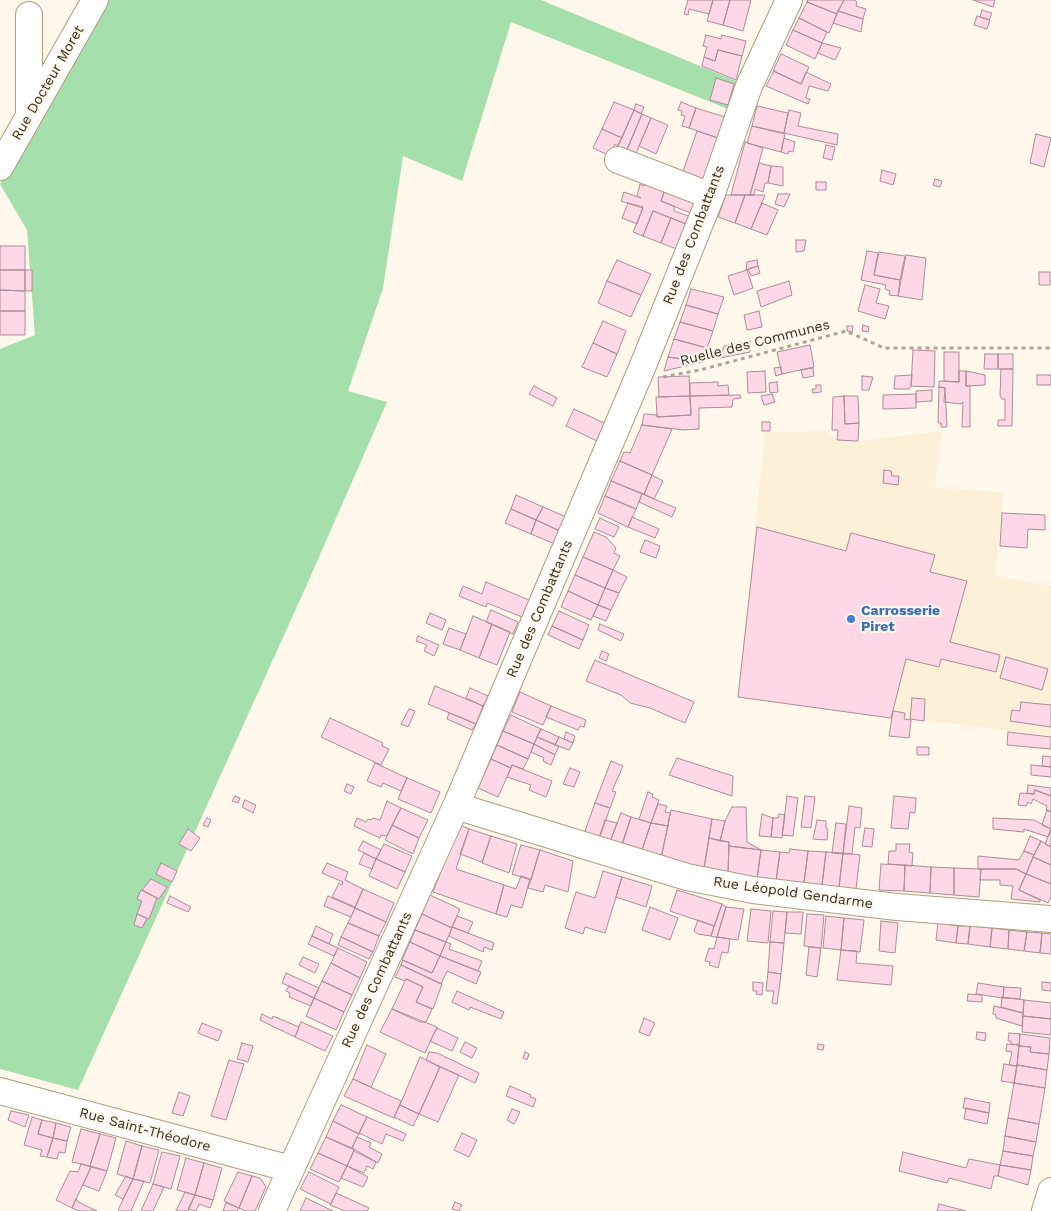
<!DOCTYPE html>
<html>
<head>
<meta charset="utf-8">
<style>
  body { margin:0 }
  canvas { display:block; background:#fff8eb }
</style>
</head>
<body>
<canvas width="1051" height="1211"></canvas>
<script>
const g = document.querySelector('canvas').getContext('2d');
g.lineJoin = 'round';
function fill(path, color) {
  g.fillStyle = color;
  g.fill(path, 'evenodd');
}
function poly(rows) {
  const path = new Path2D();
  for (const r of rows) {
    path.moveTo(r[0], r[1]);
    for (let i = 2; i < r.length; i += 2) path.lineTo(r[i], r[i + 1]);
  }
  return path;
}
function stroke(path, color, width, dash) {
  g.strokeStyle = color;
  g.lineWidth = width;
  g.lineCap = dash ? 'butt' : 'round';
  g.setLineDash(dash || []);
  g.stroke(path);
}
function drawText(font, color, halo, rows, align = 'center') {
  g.font = font + ' "Work Sans",sans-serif';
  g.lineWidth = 4;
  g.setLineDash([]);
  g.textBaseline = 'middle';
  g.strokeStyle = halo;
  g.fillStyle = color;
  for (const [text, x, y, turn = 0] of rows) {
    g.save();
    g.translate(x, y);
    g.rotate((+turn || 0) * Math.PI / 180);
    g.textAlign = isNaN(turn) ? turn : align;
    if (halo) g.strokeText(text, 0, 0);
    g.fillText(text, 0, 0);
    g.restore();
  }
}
const built = poly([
  [826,431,837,440,858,441,942,431,935,488,1003,492,995,576,1051,586,1051,736,744,698,738,696,765,432]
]);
const green = poly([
  [96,0,541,0,736,81,728,109,511,22,462,181,403,156,383,288,348,391,387,402,304,591,78,1090,0,1069,0,349,35,335,27,230,0,184]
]);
const building = poly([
  [688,0,713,0,709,14,689,9,688,15,684,14,688,0],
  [713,0,730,0,723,25,707,21,713,0],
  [730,0,751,0,743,31,723,25,730,0],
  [808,0,844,0,837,14,807,2,808,0],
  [844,0,854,0,857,2,856,6,866,9,863,19,838,11,844,0],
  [973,0,995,0,993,7,973,0],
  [807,2,837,14,829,33,799,18,807,2],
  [982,10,992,13,989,20,980,17,982,10],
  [838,11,863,19,861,32,833,23,838,11],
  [977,16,990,20,987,29,974,25,977,16],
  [799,18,827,32,822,43,793,30,799,18],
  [793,30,822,43,815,59,786,45,793,30],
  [706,35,721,39,722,35,746,41,742,56,718,50,715,61,704,57,707,47,703,46,706,35],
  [822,43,841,48,835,60,818,53,822,43],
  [718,50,742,56,736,80,702,66,704,57,715,61,718,50],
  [781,54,809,67,801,84,773,71,781,54],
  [774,71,801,84,806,72,831,84,828,91,809,86,806,98,810,99,808,104,766,86,774,71],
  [716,78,734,84,728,105,710,100,716,78],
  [614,102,634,110,622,138,602,129,614,102],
  [681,102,696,108,689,128,682,126,685,116,681,115,682,111,678,110,681,102],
  [636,104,644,107,641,114,634,110,636,104],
  [757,106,788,113,784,133,752,126,757,106],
  [696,108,725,117,718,138,689,128,696,108],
  [634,110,642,114,626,152,617,148,634,110],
  [789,110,801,113,798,126,838,134,837,145,784,133,789,110],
  [642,114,651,118,635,156,626,152,642,114],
  [651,118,668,125,656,154,639,146,651,118],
  [752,126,785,134,781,152,747,143,752,126],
  [602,129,622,138,618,146,615,144,610,156,593,148,602,129],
  [697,131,718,138,703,184,681,177,697,131],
  [1036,134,1051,138,1044,167,1030,163,1036,134],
  [784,138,795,142,793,152,789,151,788,154,781,152,784,138],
  [745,142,763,148,750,195,731,195,745,142],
  [826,145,835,147,832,160,823,158,826,145],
  [759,163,771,166,768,183,765,183,763,192,755,189,754,195,750,195,759,163],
  [771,166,783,167,783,186,768,183,771,166],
  [882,170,896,174,893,185,880,181,882,170],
  [648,174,667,184,661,201,674,206,674,211,691,217,688,225,653,211,643,236,633,232,643,208,621,201,624,192,641,198,637,196,640,184,644,186,648,174],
  [935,179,942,181,940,187,933,185,935,179],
  [816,182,826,182,826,190,816,190,816,182],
  [667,184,700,195,693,214,661,201,667,184],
  [778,194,790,194,784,207,775,204,778,194],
  [726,195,745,195,735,223,718,217,726,195],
  [745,195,765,195,751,229,735,223,745,195],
  [628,203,643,207,637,224,622,218,628,203],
  [762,203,778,210,767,235,751,229,762,203],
  [653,211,671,218,661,243,643,236,653,211],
  [671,218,689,225,679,250,661,243,671,218],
  [796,240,806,240,804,251,796,252,796,240],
  [0,246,25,246,25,270,0,270,0,246],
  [867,251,878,253,874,275,900,280,898,296,889,295,890,291,885,289,886,285,861,280,867,251],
  [879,252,905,256,900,280,874,275,879,252],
  [906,255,926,258,922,300,898,296,906,255],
  [617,260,651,274,641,295,607,281,617,260],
  [757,260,758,266,746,270,747,262,757,260],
  [758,266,760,273,751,276,748,269,758,266],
  [0,270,25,270,25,291,0,290,0,270],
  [25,270,32,270,32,291,25,291,25,270],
  [747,270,753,288,734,295,728,276,747,270],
  [1039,272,1050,272,1050,285,1039,285,1039,272],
  [607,281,641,295,631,317,598,303,607,281],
  [789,281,792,295,761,307,757,291,789,281],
  [865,285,880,289,876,303,889,306,885,319,858,311,865,285],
  [691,289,724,297,718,314,686,305,691,289],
  [0,290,25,291,25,311,0,311,0,290],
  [686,305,718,314,713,331,680,322,686,305],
  [0,311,25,311,25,335,0,335,0,311],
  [759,311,762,327,747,330,744,315,759,311],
  [603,321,626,331,617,354,593,343,603,321],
  [680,322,713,331,707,348,674,339,680,322],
  [863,325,869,327,868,332,862,331,863,325],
  [847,326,853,326,852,332,847,331,847,326],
  [674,339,707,348,702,362,668,357,674,339],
  [750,341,750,352,720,358,724,346,750,341],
  [593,343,617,354,607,377,582,367,593,343],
  [810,345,814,367,782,374,777,352,810,345],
  [913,350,935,351,934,387,911,386,913,350],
  [944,352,959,352,959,382,944,381,944,352],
  [985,354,998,354,998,369,984,369,985,354],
  [998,354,1013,354,1013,369,998,369,998,354],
  [668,357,702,362,664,371,668,357],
  [781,367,782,374,776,376,774,368,781,367],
  [813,368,814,376,803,378,801,370,813,368],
  [1001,369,1013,369,1012,426,998,426,998,420,1005,420,1005,399,1002,399,1000,396,1001,369],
  [765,371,766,392,748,393,747,372,765,371],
  [959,371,966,371,966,386,970,386,970,427,962,427,963,402,961,404,944,402,945,388,939,387,939,381,959,382,959,371],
  [966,371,985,375,985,385,966,386,966,371],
  [912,375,911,386,909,389,894,389,895,376,912,375],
  [1037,375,1051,375,1051,385,1037,385,1037,375],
  [689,376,690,396,659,397,658,377,689,376],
  [862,376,873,377,869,390,862,390,862,376],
  [718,382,718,386,728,385,729,395,690,396,690,383,718,382],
  [777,382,778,392,770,393,769,383,777,382],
  [816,385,821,385,821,392,813,393,812,389,816,389,816,385],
  [534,386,557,398,553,406,529,394,534,386],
  [939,387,945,388,947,427,941,427,941,423,938,423,939,387],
  [932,390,932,401,916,402,916,391,932,390],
  [772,394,775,402,764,405,761,396,772,394],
  [916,394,916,408,883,409,883,395,916,394],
  [740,395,741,398,733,399,732,407,699,408,699,429,684,430,642,425,644,414,657,415,657,417,691,415,690,396,740,395],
  [690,396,691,415,657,417,656,397,690,396],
  [844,396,858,396,859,423,845,424,844,396],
  [844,396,845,424,859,423,858,441,837,440,838,430,832,430,833,397,844,396],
  [574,409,604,423,605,431,599,442,566,426,574,409],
  [762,422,770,422,770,431,762,431,762,422],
  [642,425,672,429,652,475,620,461,624,452,630,453,642,425],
  [620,461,652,475,644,494,611,481,620,461],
  [884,470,891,471,892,476,899,476,898,485,883,483,884,470],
  [652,475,663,481,654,499,644,494,652,475],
  [611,481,642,494,636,509,605,496,611,481],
  [642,494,676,508,672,517,639,502,642,494],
  [516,495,543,507,536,520,511,509,516,495],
  [605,496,636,509,628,527,598,513,605,496],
  [543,507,569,518,562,532,536,520,543,507],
  [511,509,536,520,531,534,505,523,511,509],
  [1002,513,1045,515,1045,530,1028,529,1027,548,1000,546,1002,513],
  [632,517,659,529,655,538,628,527,632,517],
  [600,518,619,527,614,537,595,529,600,518],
  [536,520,562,532,557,545,531,534,536,520],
  [757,527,846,551,851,533,935,555,930,572,967,581,950,642,1000,655,996,672,941,659,939,667,906,659,891,718,738,697,757,527],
  [594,532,606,537,616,548,614,553,620,556,613,570,583,557,594,532],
  [645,540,660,546,656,558,640,552,645,540],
  [583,557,613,570,605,588,575,575,583,557],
  [613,570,627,577,619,593,605,588,613,570],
  [575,575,605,588,598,605,568,591,575,575],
  [486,582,529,600,522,617,487,603,486,607,459,596,463,586,482,594,486,582],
  [605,588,619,593,611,610,598,605,605,588],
  [568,591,598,605,591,620,561,607,568,591],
  [598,605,611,610,606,621,593,616,598,605],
  [491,610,518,622,513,634,486,622,491,610],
  [559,611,589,625,583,640,552,626,559,611],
  [430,613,446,620,442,630,426,623,430,613],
  [473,616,492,624,479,658,460,650,473,616],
  [492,624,510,632,497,665,479,658,492,624],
  [600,624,624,634,621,641,598,630,600,624],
  [552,626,583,640,579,649,548,635,552,626],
  [449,628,466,634,460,650,443,644,449,628],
  [418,636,439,645,434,656,424,651,427,645,416,641,418,636],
  [602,651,609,654,606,661,599,658,602,651],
  [1006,657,1048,669,1042,690,1000,678,1006,657],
  [595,660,694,702,685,723,650,708,630,703,621,695,586,681,595,660],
  [435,686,483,706,476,724,428,704,435,686],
  [470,688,488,696,483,706,466,698,470,688],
  [520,692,551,706,543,725,512,712,520,692],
  [912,698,925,699,924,721,910,719,912,698],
  [1021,702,1051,705,1051,727,1010,721,1012,710,1020,711,1021,702],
  [551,706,586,720,584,727,580,726,578,730,546,717,551,706],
  [409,709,415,711,408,727,401,724,409,709],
  [893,711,905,713,904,719,911,720,909,738,889,736,893,711],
  [449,713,460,717,476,724,472,730,447,719,449,713],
  [511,715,541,729,534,744,503,731,511,715],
  [330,718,383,743,382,746,389,749,381,765,321,737,330,718],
  [541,729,559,737,555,745,537,737,541,729],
  [503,731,534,744,528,759,497,745,503,731],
  [566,732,575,736,573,743,564,739,566,732],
  [1008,732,1051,737,1051,749,1007,745,1008,732],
  [537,737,559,746,555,755,534,744,537,737],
  [559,737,573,743,569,750,555,745,559,737],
  [534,744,555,755,551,765,543,761,544,758,531,752,534,744],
  [497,745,528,759,523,769,512,765,511,768,491,759,497,745],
  [917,747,929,747,929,755,917,755,917,747],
  [1043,756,1051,757,1051,767,1042,766,1043,756],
  [677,758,733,776,732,796,669,775,677,758],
  [491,759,511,768,498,797,478,788,491,759],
  [611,761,623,766,612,791,616,792,610,808,595,803,611,761],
  [375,763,407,778,401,791,383,783,381,787,367,781,375,763],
  [512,765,552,781,546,797,529,790,531,785,507,777,512,765],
  [1031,765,1051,767,1051,777,1031,775,1031,765],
  [570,768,580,772,574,787,563,784,570,768],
  [407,778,440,792,431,813,398,799,407,778],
  [347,784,354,787,351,794,344,791,347,784],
  [1028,785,1051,788,1051,796,1035,790,1034,794,1027,793,1028,785],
  [1035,790,1051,796,1051,812,1046,810,1047,806,1033,799,1031,804,1028,802,1026,806,1018,805,1020,793,1034,794,1035,790],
  [648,792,653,794,652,797,659,800,651,823,639,819,648,792],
  [235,796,240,798,238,803,232,801,235,796],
  [787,796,798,798,793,836,782,835,787,796],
  [805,796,815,797,811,828,801,827,805,796],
  [894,796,916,798,915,813,910,812,908,829,891,828,894,796],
  [245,800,256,805,253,813,242,807,245,800],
  [387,801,401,808,387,836,381,835,380,838,354,826,357,818,366,822,368,819,371,820,373,818,380,820,387,801],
  [595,803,610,808,599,839,584,834,595,803],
  [658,804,667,806,665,812,670,813,668,826,651,823,658,804],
  [849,806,862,808,860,828,855,827,852,854,843,854,849,806],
  [732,807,746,807,747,842,761,850,729,846,729,842,720,841,725,821,732,807],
  [401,808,428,820,419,838,392,825,401,808],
  [671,810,712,819,704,868,661,858,671,810],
  [1047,810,1051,812,1051,829,1042,825,1047,810],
  [621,813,631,817,622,846,610,842,621,813],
  [762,814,773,818,771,837,759,836,762,814],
  [779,814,785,815,782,838,771,837,773,818,778,818,779,814],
  [631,817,651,823,641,853,621,847,631,817],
  [207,818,211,820,208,827,203,825,207,818],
  [993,818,1034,820,1051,829,1048,837,1024,829,1024,832,993,829,993,818],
  [712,819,725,821,720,841,709,838,712,819],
  [605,820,617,823,610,842,599,838,605,820],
  [817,820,826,821,826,828,828,829,827,840,813,839,817,820],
  [651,823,668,826,661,858,641,853,651,823],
  [836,823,846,824,843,854,832,853,836,823],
  [458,824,469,829,456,869,504,885,496,914,433,892,443,866,441,865,458,824],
  [392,825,419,838,413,854,385,840,392,825],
  [865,828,874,829,872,847,862,846,865,828],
  [188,829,200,838,191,851,179,844,188,829],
  [469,829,491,836,482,862,460,854,469,829],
  [1051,829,1051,847,1045,844,1051,829],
  [491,836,517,844,509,873,482,863,491,836],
  [1030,836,1041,841,1034,855,1024,851,1030,836],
  [709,838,729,842,728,873,704,868,709,838],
  [363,841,381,850,376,859,358,850,363,841],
  [1041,841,1051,847,1051,865,1033,857,1041,841],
  [384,844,412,856,405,872,376,859,384,844],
  [896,844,910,844,909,852,913,853,912,866,888,864,889,851,896,851,896,844],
  [521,845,540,850,531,880,512,874,521,845],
  [729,846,761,850,757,879,728,873,729,846],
  [790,849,808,851,804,883,776,881,780,852,789,853,790,849],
  [540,850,573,861,568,892,545,885,543,892,528,888,540,850],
  [761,850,780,852,776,881,757,879,761,850],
  [808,851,826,852,822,885,804,883,808,851],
  [1024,851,1034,855,1026,874,1016,869,978,869,978,856,1019,860,1024,851],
  [826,852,843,853,839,887,822,885,826,852],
  [364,853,376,859,372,869,359,864,364,853],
  [843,853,860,855,856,889,839,887,843,853],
  [1033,857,1051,865,1051,884,1026,874,1033,857],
  [376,859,405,872,397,889,369,876,376,859],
  [161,863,177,871,172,882,156,874,161,863],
  [327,863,348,872,345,880,363,889,355,907,332,897,339,883,342,885,343,882,322,873,327,863],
  [881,864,905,865,904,891,879,890,881,864],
  [905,865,931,867,930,893,904,891,905,865],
  [931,867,954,868,954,895,930,893,931,867],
  [954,868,981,869,979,897,954,895,954,868],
  [981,869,1016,869,1026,874,1019,890,1040,900,1040,902,1011,899,1013,886,1000,885,1000,880,980,880,981,869],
  [603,871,622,877,605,933,585,927,583,934,565,928,576,892,595,898,603,871],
  [1026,874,1051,884,1051,897,1048,903,1019,890,1026,874],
  [521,876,530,879,522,908,511,905,507,917,496,914,504,885,516,889,521,876],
  [622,877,652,886,646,907,616,897,622,877],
  [151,879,167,887,159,899,142,890,151,879],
  [363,889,394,903,386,922,355,908,363,889],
  [141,890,157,898,149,919,137,914,142,901,137,899,141,890],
  [677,890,722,904,714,926,670,911,677,890],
  [430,895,460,909,452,928,422,914,430,895],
  [170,896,191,907,188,912,167,903,170,896],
  [328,896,355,908,351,917,324,906,328,896],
  [722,904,726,907,717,937,714,937,711,936,722,904],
  [650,907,678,918,670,940,642,930,650,907],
  [726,907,744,909,738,940,717,937,726,907],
  [355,908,386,922,379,936,348,923,355,908],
  [751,909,771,911,768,943,747,941,751,909],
  [773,911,787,912,784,943,770,942,773,911],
  [787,912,803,912,801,934,785,933,787,912],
  [137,914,147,918,142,928,134,925,137,914],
  [422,914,452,928,446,942,415,930,422,914],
  [807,914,824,915,821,948,804,946,807,914],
  [457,916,473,922,468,933,452,927,457,916],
  [826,916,844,918,841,950,823,948,826,916],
  [844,918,864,920,860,952,841,950,844,918],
  [698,920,714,926,711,936,698,934,694,931,698,920],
  [881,921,898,923,895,953,879,951,881,921],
  [348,923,379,936,373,952,341,937,348,923],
  [938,923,958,926,956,943,936,940,938,923],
  [316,926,333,934,329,944,312,936,316,926],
  [958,926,970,926,968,944,956,943,958,926],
  [970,926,992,928,990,947,968,944,970,926],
  [452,927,494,943,492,950,484,947,483,952,449,936,452,927],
  [992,928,1009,930,1008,949,990,947,992,928],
  [415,930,446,942,440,956,410,942,415,930],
  [1009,930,1027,932,1024,951,1008,949,1009,930],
  [1027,932,1042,933,1040,953,1024,951,1027,932],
  [1042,933,1051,934,1051,954,1040,953,1042,933],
  [312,936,338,948,334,956,308,944,312,936],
  [341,937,373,952,369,959,338,945,341,937],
  [717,937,730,939,728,953,722,952,718,968,709,965,710,962,705,961,709,948,714,949,717,937],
  [410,942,440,956,432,973,402,960,410,942],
  [446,942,451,944,449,949,482,961,478,971,440,956,446,942],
  [770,942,784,943,781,974,768,972,770,942],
  [809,947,821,948,817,977,806,975,809,947],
  [338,948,367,962,360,978,331,963,338,948],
  [841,950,857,951,856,963,893,966,891,985,837,980,841,950],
  [440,956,481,972,476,984,447,971,441,984,401,965,403,960,432,973,440,956],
  [303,957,319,964,315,973,299,965,303,957],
  [331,963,360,978,352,995,322,981,331,963],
  [401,965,442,984,433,1009,416,1002,423,987,407,979,405,981,395,977,401,965],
  [768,972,781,974,777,1004,772,1003,774,991,766,991,768,972],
  [286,973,319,988,314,998,282,983,286,973],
  [406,979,423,987,416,1002,432,1009,426,1022,420,1022,392,1009,406,979],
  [322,981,352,995,344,1012,314,998,322,981],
  [753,982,763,983,762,995,756,994,757,991,753,991,753,982],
  [1042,982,1051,983,1051,991,1042,990,1042,982],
  [978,983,1004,987,1003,998,976,994,978,983],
  [289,986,314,998,311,1006,289,997,290,993,286,991,289,986],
  [1004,987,1021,988,1020,999,1003,998,1004,987],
  [457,991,504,1012,501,1019,470,1007,469,1010,452,1002,457,991],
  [968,994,982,995,982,1002,967,1001,968,994],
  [1002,997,1024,1000,1023,1013,1001,1007,1002,997],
  [314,998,344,1012,336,1030,306,1016,314,998],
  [1024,1000,1051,1003,1051,1019,1023,1016,1024,1000],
  [994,1006,1023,1013,1022,1026,996,1018,996,1015,993,1014,994,1006],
  [392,1009,437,1027,425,1053,380,1032,392,1009],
  [262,1014,272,1019,273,1016,299,1027,295,1037,260,1020,262,1014],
  [1023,1016,1051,1019,1051,1035,1022,1032,1023,1016],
  [644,1018,655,1023,649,1036,639,1032,644,1018],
  [301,1022,333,1036,325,1051,295,1037,301,1022],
  [202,1023,222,1031,218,1041,198,1033,202,1023],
  [437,1028,458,1038,452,1051,430,1041,437,1028],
  [977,1032,986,1033,985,1041,976,1039,977,1032],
  [1009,1033,1020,1034,1019,1045,1011,1044,1011,1041,1008,1041,1009,1033],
  [1020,1034,1050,1038,1049,1054,1030,1052,1031,1047,1019,1046,1020,1034],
  [465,1042,477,1048,472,1058,460,1052,465,1042],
  [242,1043,253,1046,248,1062,237,1059,242,1043],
  [818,1044,824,1045,823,1050,817,1049,818,1044],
  [1007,1044,1019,1045,1017,1066,1009,1065,1012,1052,1006,1051,1007,1044],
  [367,1045,386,1054,371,1087,353,1079,367,1045],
  [1019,1046,1031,1047,1030,1052,1049,1054,1047,1070,1017,1065,1019,1046],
  [429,1052,437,1053,479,1073,475,1083,426,1060,429,1052],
  [525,1052,529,1054,527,1060,523,1058,525,1052],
  [420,1057,440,1067,419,1114,400,1105,420,1057],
  [229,1060,244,1064,226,1120,211,1116,229,1060],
  [1004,1064,1017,1066,1014,1083,1001,1081,1004,1064],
  [1017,1065,1047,1070,1045,1088,1014,1083,1017,1065],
  [440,1067,459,1075,438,1122,419,1114,440,1067],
  [353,1079,401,1101,394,1118,344,1096,353,1079],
  [1014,1083,1045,1088,1039,1124,1008,1118,1014,1083],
  [510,1086,531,1095,530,1097,536,1099,533,1107,506,1096,510,1086],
  [179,1092,190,1096,183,1116,172,1113,179,1092],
  [965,1098,990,1103,989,1113,963,1108,965,1098],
  [341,1105,367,1117,359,1134,333,1121,341,1105],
  [400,1105,419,1114,413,1126,394,1117,400,1105],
  [966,1108,989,1113,987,1124,964,1119,966,1108],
  [512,1109,520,1112,514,1124,507,1120,512,1109],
  [11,1111,29,1115,25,1127,8,1120,11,1111],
  [32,1117,42,1120,38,1134,53,1138,47,1157,40,1156,42,1150,24,1145,32,1117],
  [367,1117,406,1134,403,1141,386,1134,382,1144,359,1133,367,1117],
  [1008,1118,1039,1124,1036,1142,1005,1136,1008,1118],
  [42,1120,56,1123,53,1138,38,1134,42,1120],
  [333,1121,359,1134,352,1148,326,1137,333,1121],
  [56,1123,71,1127,67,1141,53,1138,56,1123],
  [81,1129,100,1134,90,1166,72,1162,81,1129],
  [462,1133,477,1140,469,1157,454,1150,462,1133],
  [100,1134,116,1138,107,1171,90,1166,100,1134],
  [1005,1136,1036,1142,1033,1156,1003,1151,1005,1136],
  [326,1137,354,1150,347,1166,318,1153,326,1137],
  [357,1137,371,1143,369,1147,382,1154,378,1163,352,1148,357,1137],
  [53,1138,67,1141,65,1153,59,1152,57,1159,47,1157,53,1138],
  [126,1141,142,1146,133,1179,117,1174,126,1141],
  [142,1146,159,1150,150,1183,133,1179,142,1146],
  [354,1151,376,1162,373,1169,367,1166,364,1173,347,1166,354,1151],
  [1003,1151,1033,1156,1031,1170,1000,1165,1003,1151],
  [162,1152,180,1156,171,1189,153,1184,162,1152],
  [903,1152,966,1168,969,1159,1000,1165,998,1176,994,1176,991,1189,949,1178,947,1183,899,1171,903,1152],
  [318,1153,347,1166,339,1182,310,1169,318,1153],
  [186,1158,204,1163,195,1195,177,1190,186,1158],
  [204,1163,222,1168,213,1200,195,1195,204,1163],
  [81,1164,91,1167,72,1208,56,1200,70,1171,78,1172,81,1164],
  [1000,1165,1031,1170,1028,1185,998,1176,1000,1165],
  [347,1166,368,1177,363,1187,341,1178,347,1166],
  [91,1167,107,1171,99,1191,83,1185,91,1167],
  [238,1172,252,1176,239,1208,224,1201,238,1172],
  [309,1172,339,1187,331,1204,300,1189,309,1172],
  [126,1176,133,1179,123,1199,115,1195,126,1176],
  [252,1176,260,1178,266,1187,255,1211,246,1211,239,1208,252,1176],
  [133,1179,144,1181,131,1211,120,1211,118,1210,133,1179],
  [153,1184,164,1187,153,1211,141,1211,153,1184],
  [185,1192,195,1195,188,1211,176,1211,185,1192],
  [336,1193,369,1208,367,1211,345,1211,330,1205,336,1193],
  [195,1195,213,1200,210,1208,199,1204,196,1211,188,1209,195,1195],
  [306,1198,333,1211,300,1211,306,1198],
  [76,1199,78,1202,97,1211,79,1211,72,1208,76,1199],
  [455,1202,462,1205,459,1211,452,1209,455,1202],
  [226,1203,239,1208,237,1211,223,1211,226,1203],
  [939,1204,966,1211,937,1211,939,1204]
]);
const path = poly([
  [663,377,700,370,846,331,884,348,1051,348]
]);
const minor = poly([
  [29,114,29,15],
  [618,160,711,196],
  [0,167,95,0],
  [456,806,687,877,753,890,897,907,1051,919],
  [0,1091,291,1169],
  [272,1211,456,806,642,368,711,196,749,86,789,0],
  [1045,1211,1051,1191]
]);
const markers = [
  [851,619,5,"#3f7fe0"]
];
const streetNames = [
  ["Rue Docteur Moret",48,83,-60],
  ["Rue des Combattants",694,235,-69],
  ["Ruelle des Communes",755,343,-14],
  ["Rue des Combattants",540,609,-67],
  ["Rue Léopold Gendarme",793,893,8],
  ["Rue des Combattants",377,980,-65],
  ["Rue Saint-Théodore",145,1130,15]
];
const shopNames = [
  ["Carrosserie",861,611],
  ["Piret",861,627]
];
fill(built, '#fdf0d9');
fill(green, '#a4dfac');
fill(building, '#fed8e6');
stroke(building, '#ae8b98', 1);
stroke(minor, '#ae9e80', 28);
stroke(path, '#aca598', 3, [4, 4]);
stroke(minor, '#fff', 26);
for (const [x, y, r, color] of markers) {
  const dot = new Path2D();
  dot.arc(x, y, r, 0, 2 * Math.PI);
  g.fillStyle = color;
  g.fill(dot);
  stroke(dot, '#fff8eb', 2);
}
drawText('14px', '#352e22', '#fff8eb', streetNames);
drawText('bold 14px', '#366cbe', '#fff8eb', shopNames, 'left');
</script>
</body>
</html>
